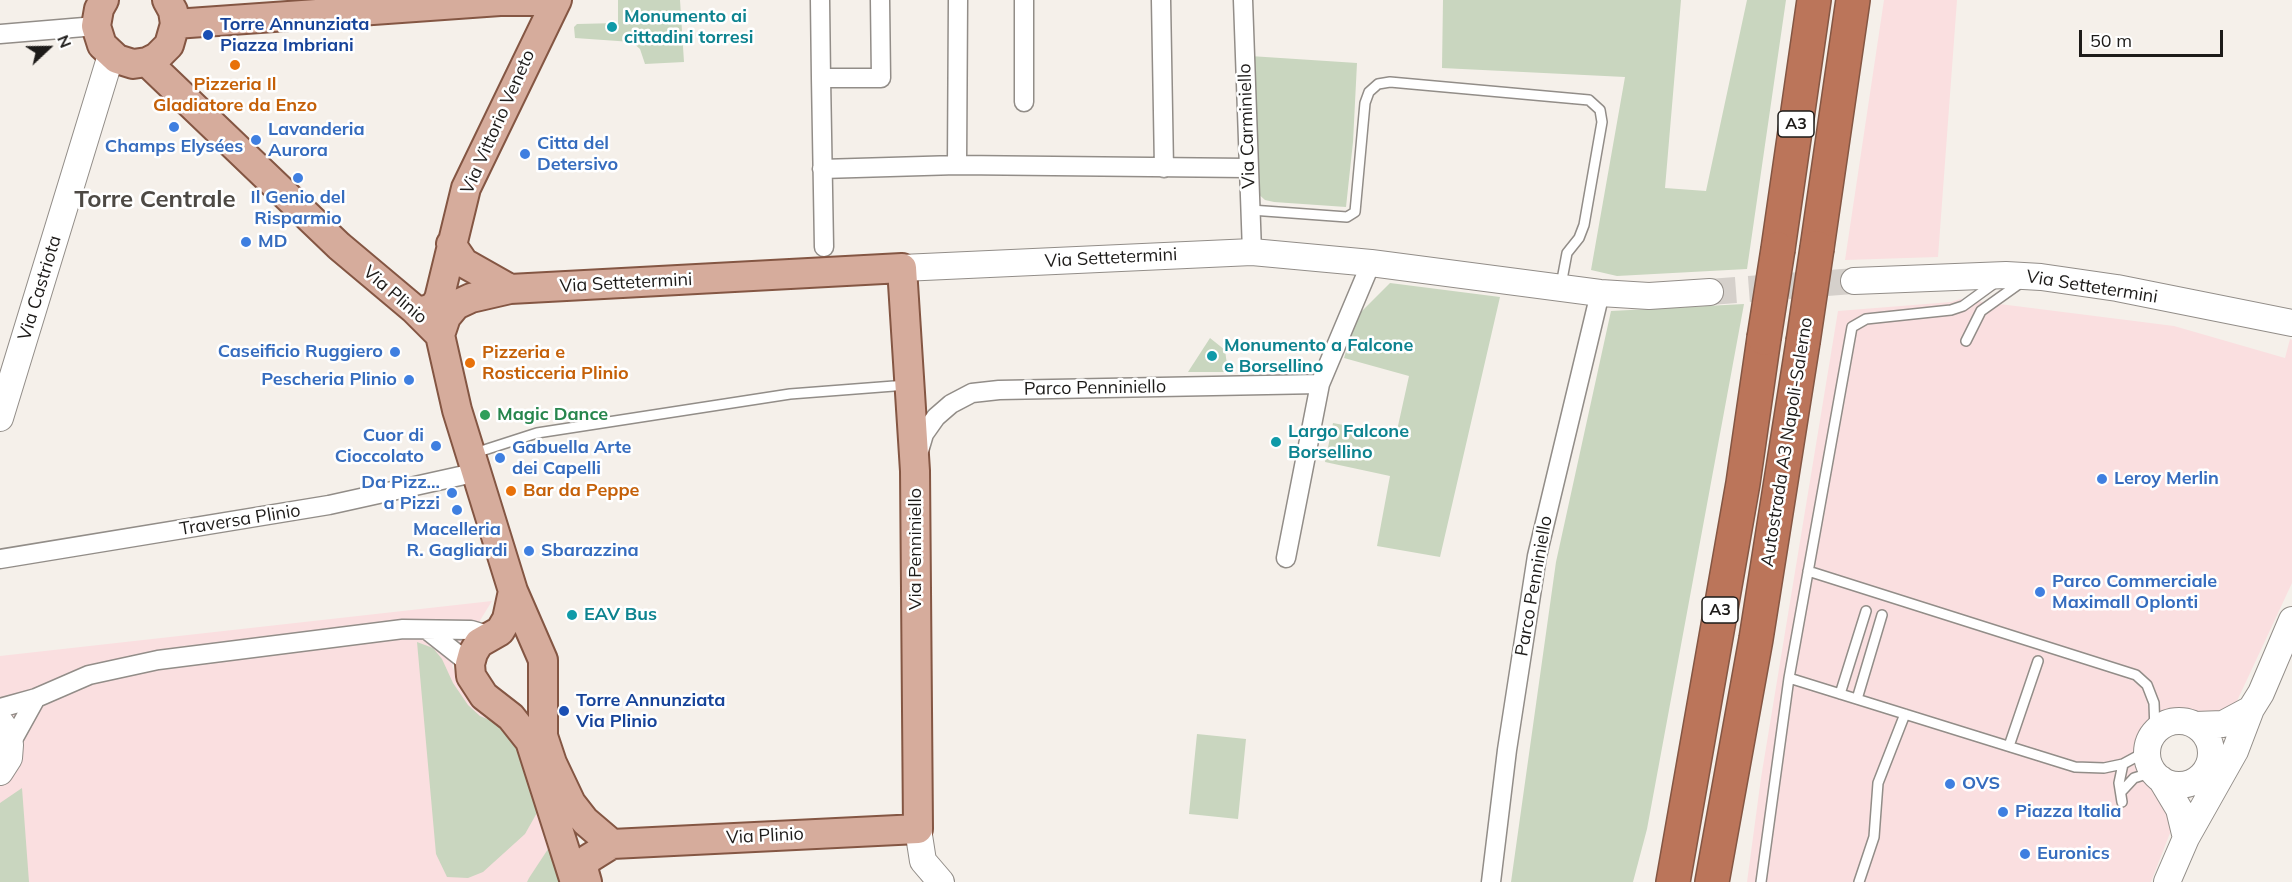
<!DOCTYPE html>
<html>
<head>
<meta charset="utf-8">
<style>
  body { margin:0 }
  #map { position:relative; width:2292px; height:882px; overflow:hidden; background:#f5f0ea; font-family:Mulish,sans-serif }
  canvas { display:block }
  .north { position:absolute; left:18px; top:18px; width:60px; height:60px; -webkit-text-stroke:4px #fff; paint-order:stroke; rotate:68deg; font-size:16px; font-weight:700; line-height:24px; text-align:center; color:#1d1b19 }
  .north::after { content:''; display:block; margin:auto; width:21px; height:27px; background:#1d1b19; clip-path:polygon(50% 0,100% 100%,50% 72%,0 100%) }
  .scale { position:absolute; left:2079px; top:30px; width:144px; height:27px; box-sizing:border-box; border:3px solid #1d1b19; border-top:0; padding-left:8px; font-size:18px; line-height:21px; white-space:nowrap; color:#1d1b19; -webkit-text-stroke:4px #fff; paint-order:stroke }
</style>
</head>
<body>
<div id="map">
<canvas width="2292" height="882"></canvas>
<div class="north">N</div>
<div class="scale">50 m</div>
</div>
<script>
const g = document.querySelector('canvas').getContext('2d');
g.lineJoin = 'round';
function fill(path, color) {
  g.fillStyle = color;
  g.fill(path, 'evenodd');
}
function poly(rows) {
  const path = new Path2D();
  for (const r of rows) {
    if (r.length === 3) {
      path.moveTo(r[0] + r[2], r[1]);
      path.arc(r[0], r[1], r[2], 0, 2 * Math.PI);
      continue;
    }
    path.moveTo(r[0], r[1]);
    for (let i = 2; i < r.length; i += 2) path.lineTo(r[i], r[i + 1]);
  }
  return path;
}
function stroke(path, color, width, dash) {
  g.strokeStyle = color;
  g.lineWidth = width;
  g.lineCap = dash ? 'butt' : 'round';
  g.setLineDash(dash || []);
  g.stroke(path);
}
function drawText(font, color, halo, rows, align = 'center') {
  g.font = font + ' Mulish,sans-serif';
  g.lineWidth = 5;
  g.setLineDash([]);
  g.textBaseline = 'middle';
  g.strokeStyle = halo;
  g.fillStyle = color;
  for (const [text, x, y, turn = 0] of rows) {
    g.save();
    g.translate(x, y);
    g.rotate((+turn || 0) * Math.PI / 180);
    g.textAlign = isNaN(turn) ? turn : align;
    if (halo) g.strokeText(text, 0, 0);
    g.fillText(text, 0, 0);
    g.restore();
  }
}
const commercial = poly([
  [1884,0,1957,0,1938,257,1845,260],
  [1960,299,2174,326,2285,358,2290,339,2292,340,2292,583,2237,701,2227,710,2169,716,2149,722,2143,731,2138,745,2139,765,2149,784,2160,792,2177,815,2151,882,1747,882,1761,778,1838,311,1951,302],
  [492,601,452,666,470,702,485,714,506,722,569,882,0,882,0,656]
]);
const green = poly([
  [618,0,680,0,684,62,645,64,640,49,632,42,575,38,574,27,577,24,618,23],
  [1443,0,1681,0,1665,188,1706,191,1747,0,1786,0,1747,269,1617,276,1591,270,1625,77,1442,68],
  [1250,56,1357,63,1353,142,1346,207,1274,202,1265,200,1256,192],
  [1390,283,1500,297,1440,557,1377,546,1390,476,1325,462,1333,423,1396,435,1409,376,1344,358,1357,316],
  [1744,304,1647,829,1633,882,1511,882,1556,562,1611,311],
  [1210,338,1225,350,1228,372,1188,372],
  [417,642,433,648,442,659,453,683,468,705,480,716,497,723,514,735,538,811,525,834,483,872,468,878,447,877,436,854],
  [1197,734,1246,739,1238,819,1189,814],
  [22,788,29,882,0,882,0,803],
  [550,846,561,882,527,882,529,878]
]);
const secondaryTunnel = poly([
  [1710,292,1854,281]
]);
const lane = poly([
  [1251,210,1347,217,1355,212,1365,103,1369,92,1378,84,1390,82,1589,100,1600,110,1602,122,1584,225,1579,238,1567,253,1561,285],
  [1966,341,1981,311,2023,281],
  [475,453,537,433,790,394,907,385],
  [1808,571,2136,675,2147,685,2154,703,2155,731],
  [1789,678,2075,767,2104,768,2123,764,2147,751],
  [1840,694,1866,611],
  [1857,699,1882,615],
  [2009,746,2038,661],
  [2121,792,2134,778,2153,772],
  [2122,802,2119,783,2123,764],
  [1761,882,1789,678,1852,327,1866,319,1951,310,1963,306,1996,282],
  [1859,882,1874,837,1878,783,1905,714]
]);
const street = poly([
  [820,0,821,78,881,78,880,0],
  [1161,0,1164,168],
  [1243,0,1252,252],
  [0,34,96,26],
  [821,78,824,247],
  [1024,102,1024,0],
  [957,165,958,0],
  [822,169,957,165,1247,168],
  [919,451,924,434,936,417,951,404,972,393,999,390,1320,384],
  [1286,558,1320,384,1371,263],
  [0,559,329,505,478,472],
  [427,630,470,664],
  [0,708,36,698,89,675,158,660,403,629,471,630,488,635],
  [10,745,36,698],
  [1491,882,1507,750,1537,556,1600,293]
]);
const secondary = poly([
  [902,268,1252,252,1371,263,1600,293,1649,296,1710,292],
  [1854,281,2006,275,2041,277,2117,288,2292,323],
  [0,418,111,55],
  [2179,753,32],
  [0,722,8,733,10,745,9,758,0,772],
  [2195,725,2223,724,2251,709],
  [2161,779,2179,809,2186,838],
  [918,829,923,861,941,882],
  [2167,882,2186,838,2235,751,2251,709,2261,693,2292,620]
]);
const primary = poly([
  [104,0,99,9,96,26,102,45,117,59,133,64,147,62,157,57,169,45,175,24,173,11,167,0],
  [175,24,500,1,556,1],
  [147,62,339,246,414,309,440,335,457,410,513,591,543,660,543,736,552,763,571,803,585,821,612,844],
  [451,244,464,263,510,289],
  [416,310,424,311,434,307,439,299,466,188,557,0],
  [440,335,446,317,456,305,471,298,510,289,902,268,915,471,918,829,612,844,588,859,583,868,587,882],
  [513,591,507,619,500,631,479,643,473,653,470,664,471,676,484,696,511,717,530,741,575,882]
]);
const highway = poly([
  [1817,248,1853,0],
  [1778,249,1814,0],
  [1673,882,1743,483,1764,338],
  [1712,882,1756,639,1803,342]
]);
const highwayBridge = poly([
  [1764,338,1778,249],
  [1803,342,1817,248]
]);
const markers = [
  [612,27,6,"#0f9aa8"],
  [208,35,6,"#1a4fb4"],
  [235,65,6,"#e8710a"],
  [174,127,6,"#3f7fe0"],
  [256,140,6,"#3f7fe0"],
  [525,154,6,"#3f7fe0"],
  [298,178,6,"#3f7fe0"],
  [246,242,6,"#3f7fe0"],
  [395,352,6,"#3f7fe0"],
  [1212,356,6,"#0f9aa8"],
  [470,363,6,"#e8710a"],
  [409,380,6,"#3f7fe0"],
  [485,415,6,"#2e9e5b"],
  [1276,442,6,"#0f9aa8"],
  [436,446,6,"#3f7fe0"],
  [500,458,6,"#3f7fe0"],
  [2102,479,6,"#3f7fe0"],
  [511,491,6,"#e8710a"],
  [452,493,6,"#3f7fe0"],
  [457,510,6,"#3f7fe0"],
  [529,551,6,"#3f7fe0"],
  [2040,592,6,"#3f7fe0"],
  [572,615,6,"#0f9aa8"],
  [564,711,6,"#1a4fb4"],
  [1950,784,6,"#3f7fe0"],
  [2003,812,6,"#3f7fe0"],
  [2025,854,6,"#3f7fe0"]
];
const shields = [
  [1796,124,36],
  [1720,610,36]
];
const shieldNames = [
  ["A3",1796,124],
  ["A3",1720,610]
];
const cultureNames = [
  ["Monumento ai",624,17],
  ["cittadini torresi",624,38],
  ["Monumento a Falcone",1224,346],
  ["e Borsellino",1224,367],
  ["Largo Falcone",1288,432],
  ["Borsellino",1288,453],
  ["EAV Bus",584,615]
];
const transitNames = [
  ["Torre Annunziata",220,25],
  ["Piazza Imbriani",220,46],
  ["Torre Annunziata",576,701],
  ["Via Plinio",576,722]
];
const foodNames = [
  ["Pizzeria Il",235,85,"center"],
  ["Gladiatore da Enzo",235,106,"center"],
  ["Pizzeria e",482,353],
  ["Rosticceria Plinio",482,374],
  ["Bar da Peppe",523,491]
];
const streetNames = [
  ["Via Vittorio Veneto",498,122,-66],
  ["Via Carminiello",1247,126,-92],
  ["Via Settetermini",1111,258,-3],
  ["Via Settetermini",626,283,-3],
  ["Via Settetermini",2092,287,9],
  ["Via Castriota",40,288,-73],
  ["Via Plinio",395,295,41],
  ["Parco Penniniello",1095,388,-1],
  ["Autostrada A3 Napoli-Salerno",1787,442,-81],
  ["Traversa Plinio",240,520,-9],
  ["Via Penniniello",916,549,-90],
  ["Parco Penniniello",1534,586,-80],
  ["Via Plinio",765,836,-3]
];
const shopNames = [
  ["Lavanderia",268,130],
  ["Aurora",268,151],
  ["Citta del",537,144],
  ["Detersivo",537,165],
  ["Champs Elysées",174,147,"center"],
  ["Il Genio del",298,198,"center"],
  ["Risparmio",298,219,"center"],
  ["MD",258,242],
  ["Caseificio Ruggiero",383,352,"right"],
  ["Pescheria Plinio",397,380,"right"],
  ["Cuor di",424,436,"right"],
  ["Cioccolato",424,457,"right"],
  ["Gabuella Arte",512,448],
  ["dei Capelli",512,469],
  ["Leroy Merlin",2114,479],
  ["Da Pizz...",440,483,"right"],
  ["a Pizzi",440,504,"right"],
  ["Macelleria",457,530,"center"],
  ["R. Gagliardi",457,551,"center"],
  ["Sbarazzina",541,551],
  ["Parco Commerciale",2052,582],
  ["Maximall Oplonti",2052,603],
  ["OVS",1962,784],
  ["Piazza Italia",2015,812],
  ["Euronics",2037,854]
];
const leisureNames = [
  ["Magic Dance",497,415]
];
const districtNames = [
  ["Torre Centrale",155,200]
];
fill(commercial, '#fadfe0');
fill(green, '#c9d6bf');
stroke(secondaryTunnel, '#d5d0cb', 26, [26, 13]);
stroke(lane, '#928d88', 12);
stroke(street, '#928d88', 21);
stroke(secondary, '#928d88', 28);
stroke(primary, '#845643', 32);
stroke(highway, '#845643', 36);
stroke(lane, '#fff', 9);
stroke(street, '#fff', 18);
stroke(secondary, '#fff', 26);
stroke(primary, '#d6ac9c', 28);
stroke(highway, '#bb755a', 33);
stroke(highwayBridge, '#845643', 36, []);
stroke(highwayBridge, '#bb755a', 33);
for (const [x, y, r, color] of markers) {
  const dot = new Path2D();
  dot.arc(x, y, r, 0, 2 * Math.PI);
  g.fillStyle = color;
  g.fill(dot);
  stroke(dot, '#fff', 2);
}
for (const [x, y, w] of shields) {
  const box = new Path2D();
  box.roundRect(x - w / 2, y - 13, w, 26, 4.5);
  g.fillStyle = '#fff';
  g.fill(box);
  stroke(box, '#1d1b19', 1.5);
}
drawText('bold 16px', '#1d1b19', null, shieldNames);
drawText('bold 18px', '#0d838f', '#fff', cultureNames, 'left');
drawText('bold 18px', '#164399', '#fff', transitNames, 'left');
drawText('bold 18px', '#c56008', '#fff', foodNames, 'left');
drawText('18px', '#1d1b19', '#fff', streetNames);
drawText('bold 18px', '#366cbe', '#fff', shopNames, 'left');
drawText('bold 18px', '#27864d', '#fff', leisureNames, 'left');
drawText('bold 24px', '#4d4944', '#fff', districtNames);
</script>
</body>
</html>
